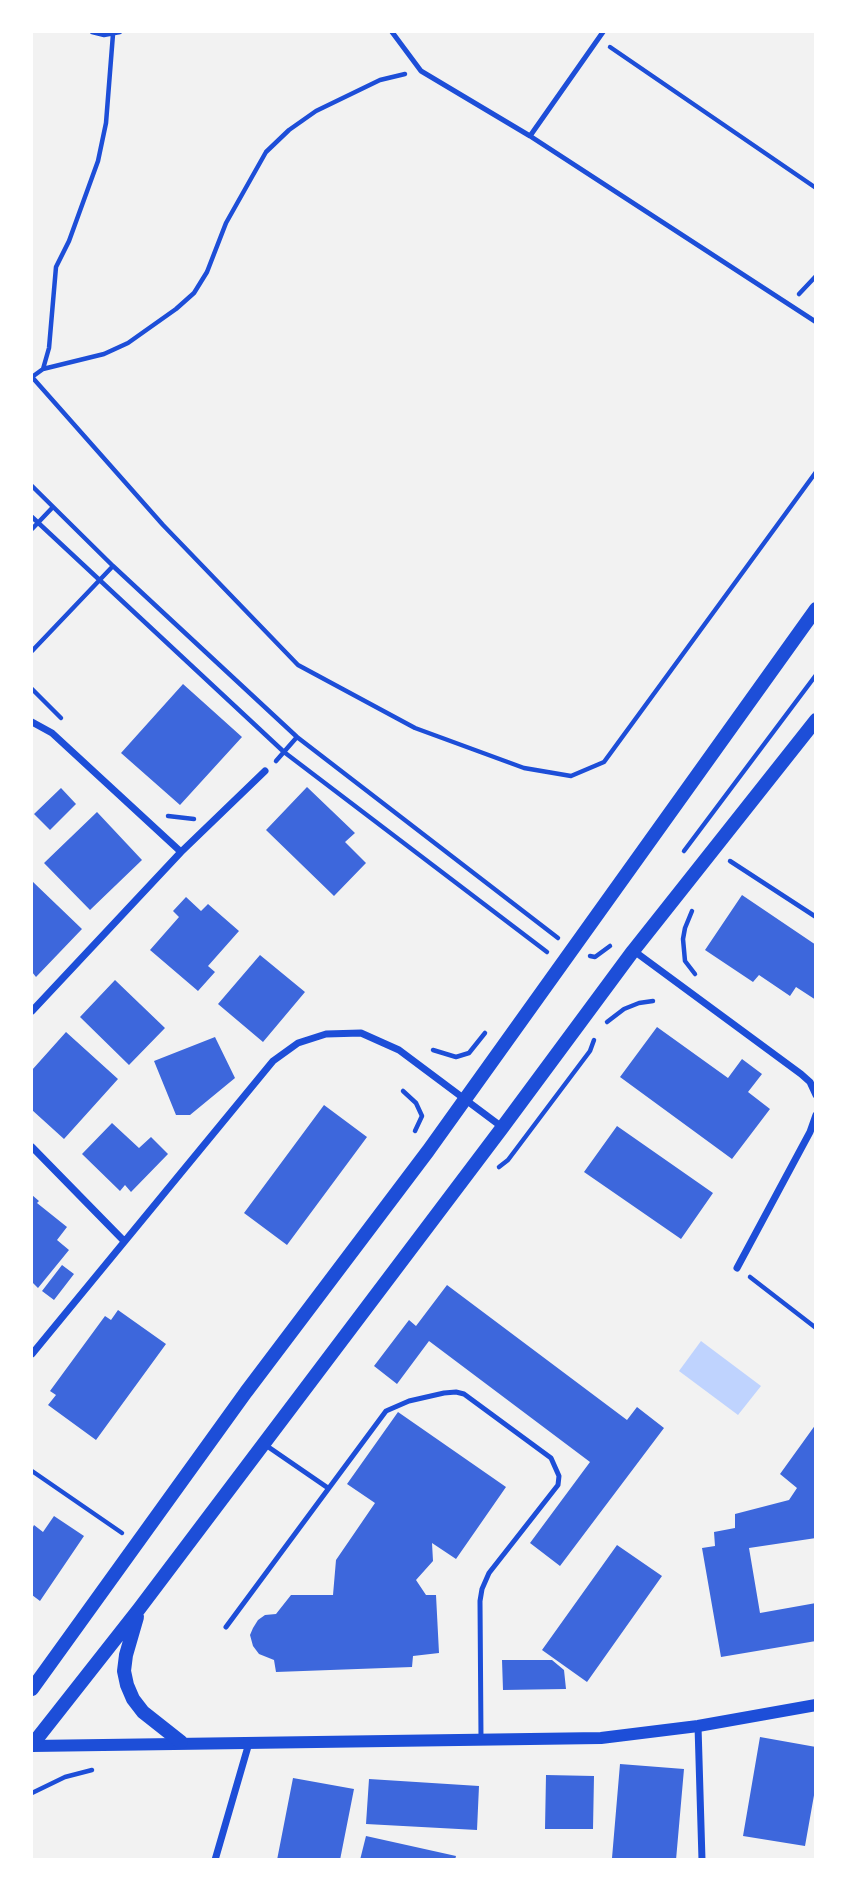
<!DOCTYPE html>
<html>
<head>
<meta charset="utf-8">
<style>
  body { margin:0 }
  #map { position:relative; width:847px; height:1891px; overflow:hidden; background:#f2f2f2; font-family:"Work Sans",sans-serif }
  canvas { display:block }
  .frame { position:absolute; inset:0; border:33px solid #fff; pointer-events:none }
</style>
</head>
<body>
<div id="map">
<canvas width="847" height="1891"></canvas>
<div class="frame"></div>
</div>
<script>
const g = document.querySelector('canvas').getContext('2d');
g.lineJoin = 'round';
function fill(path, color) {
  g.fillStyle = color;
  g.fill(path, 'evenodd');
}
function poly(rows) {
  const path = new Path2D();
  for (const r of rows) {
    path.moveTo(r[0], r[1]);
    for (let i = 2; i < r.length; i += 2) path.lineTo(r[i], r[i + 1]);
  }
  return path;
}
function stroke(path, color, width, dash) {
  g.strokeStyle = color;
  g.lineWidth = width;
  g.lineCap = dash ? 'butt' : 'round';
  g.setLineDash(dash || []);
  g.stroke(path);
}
const water = poly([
  [701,1341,761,1386,738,1415,679,1371]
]);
const building = poly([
  [183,684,242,737,180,805,121,753],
  [307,787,355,833,345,842,366,863,334,896,266,830],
  [61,788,76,804,50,830,34,814],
  [97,812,142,860,90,910,44,863],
  [32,881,82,929,36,977,32,972],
  [742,895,816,945,816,1000,796,987,790,996,759,975,753,982,705,950],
  [186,897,201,911,208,904,239,931,208,966,215,972,198,991,150,950,179,917,173,911],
  [260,955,305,992,263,1042,218,1004],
  [115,980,165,1028,129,1065,80,1017],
  [657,1027,728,1078,742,1059,762,1074,748,1092,770,1109,732,1159,620,1077],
  [66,1032,118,1079,64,1139,32,1110,32,1070],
  [215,1037,235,1078,190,1115,176,1115,154,1061],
  [324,1105,367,1137,287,1245,244,1213],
  [112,1123,139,1148,151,1137,168,1154,131,1192,125,1185,120,1191,82,1154],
  [617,1126,713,1193,681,1239,584,1172],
  [32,1195,39,1201,37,1203,67,1227,57,1240,69,1250,38,1288,32,1282],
  [62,1265,74,1274,54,1300,42,1291],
  [447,1285,627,1420,637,1407,664,1428,560,1566,530,1543,590,1462,429,1341,397,1384,374,1366,409,1320,416,1326],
  [118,1310,166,1344,96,1440,48,1405,56,1395,50,1391,105,1316,111,1320],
  [398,1412,506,1487,456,1559,432,1543,433,1561,416,1580,426,1595,436,1595,439,1653,413,1656,412,1667,276,1672,274,1660,259,1654,253,1646,250,1635,253,1628,258,1620,265,1615,276,1614,291,1595,333,1595,336,1560,375,1503,347,1484],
  [816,1424,816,1538,749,1548,760,1613,816,1603,816,1641,721,1657,702,1548,715,1546,714,1532,735,1528,735,1514,789,1500,797,1488,780,1474],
  [54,1516,84,1536,40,1601,32,1595,32,1529,34,1525,43,1532],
  [617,1545,662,1576,587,1682,542,1650],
  [502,1660,552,1660,564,1670,566,1689,503,1690],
  [760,1737,816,1747,816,1784,805,1846,743,1836],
  [620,1764,684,1769,676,1860,612,1858],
  [546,1775,594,1776,593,1829,545,1829],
  [293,1778,354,1789,340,1860,277,1860],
  [369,1779,479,1786,477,1830,366,1824],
  [366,1836,456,1856,455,1860,360,1860]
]);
const path = poly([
  [92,32,104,35,120,32],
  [610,47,816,188],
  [799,294,816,276],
  [43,369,104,354,128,343,176,309,194,293,207,272,226,223,266,152,289,130,316,111,380,80,405,74],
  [32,377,163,525,298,665,415,728,524,768,571,776,604,762,816,472],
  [32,377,43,369,49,348,56,267,69,241,98,161,106,123,113,34],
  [32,486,113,566,297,737,558,938],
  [32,517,284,752,547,952],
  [32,529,53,507],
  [32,651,113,566],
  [32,689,61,718],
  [276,761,297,737],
  [168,816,194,819],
  [684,851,816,675],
  [730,861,816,917],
  [692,911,685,928,683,939,685,961,695,974],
  [590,956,595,957,610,946],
  [607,1022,624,1009,639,1003,653,1001],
  [433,1050,456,1057,469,1053,485,1033],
  [403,1091,416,1103,422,1116,415,1131],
  [499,1167,508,1160,590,1051,594,1040],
  [750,1277,816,1328],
  [32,1471,122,1533],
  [32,1793,65,1777,92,1770]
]);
const service = poly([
  [392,32,421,71,530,136,816,322],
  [530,136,603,32],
  [264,1444,328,1488],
  [226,1627,386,1411,409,1401,444,1393,456,1392,464,1394,551,1458,559,1476,558,1485,489,1573,482,1589,480,1601,481,1738]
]);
const minor = poly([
  [32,722,52,733,181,852],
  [634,951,801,1074,810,1082,816,1095],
  [32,1011,181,852,265,771],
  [32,1147,124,1241],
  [737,1268,810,1132,816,1115],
  [32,1354,273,1061,298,1043,326,1034,361,1033,399,1050,502,1127],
  [698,1726,702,1860],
  [215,1860,249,1743]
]);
const tertiary = poly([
  [32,1746,601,1738,698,1726,816,1705]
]);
const secondary = poly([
  [137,1617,126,1655,124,1671,127,1685,133,1699,143,1712,181,1742],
  [32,1689,246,1392,428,1151,816,609],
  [32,1745,139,1609,502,1128,633,951,816,720]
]);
fill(water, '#bfd3fe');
fill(building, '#3d67dc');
stroke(path, '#1d4ed8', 4.5);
stroke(service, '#1d4ed8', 5);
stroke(minor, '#1d4ed8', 7);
stroke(tertiary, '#1d4ed8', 12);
stroke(secondary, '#1d4ed8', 14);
</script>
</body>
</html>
